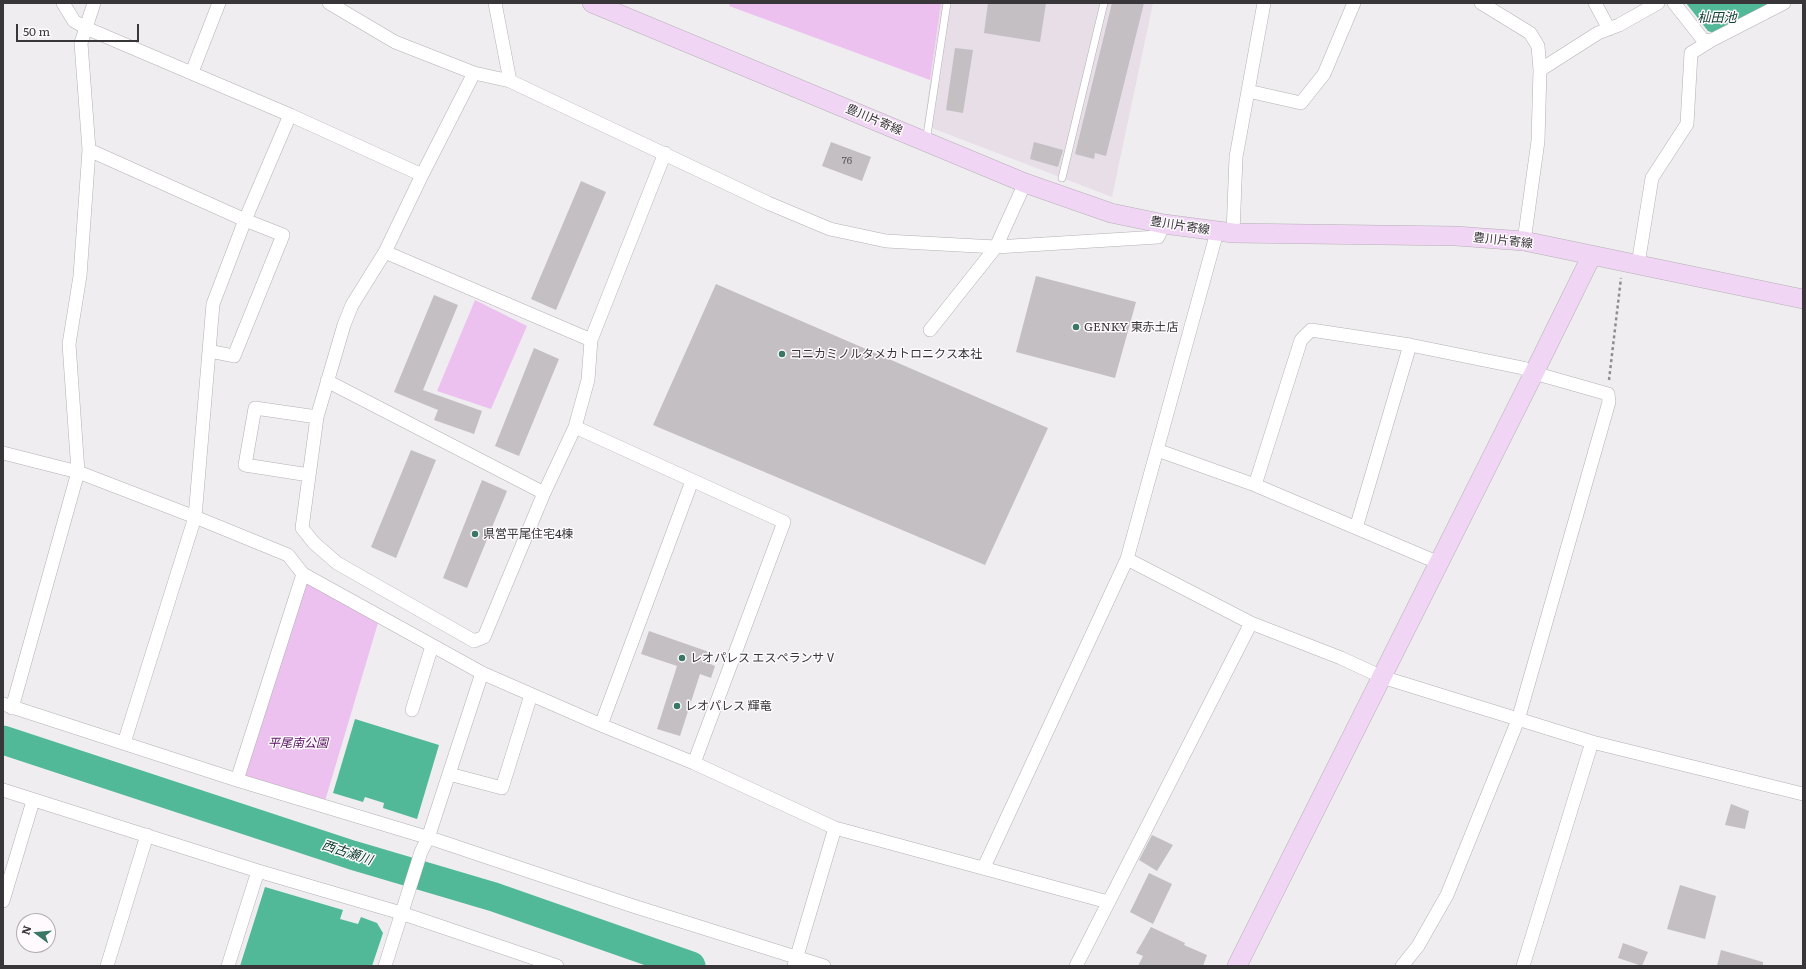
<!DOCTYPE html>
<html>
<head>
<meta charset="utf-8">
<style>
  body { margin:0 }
  #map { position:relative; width:1806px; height:969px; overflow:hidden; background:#f0edf1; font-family:Literata,serif }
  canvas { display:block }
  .frame { position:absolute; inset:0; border:4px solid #383638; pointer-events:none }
  .north { position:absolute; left:16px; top:913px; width:40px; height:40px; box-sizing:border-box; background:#fefafe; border:1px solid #afacaf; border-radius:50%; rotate:286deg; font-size:11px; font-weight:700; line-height:16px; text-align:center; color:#383638 }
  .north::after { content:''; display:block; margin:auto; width:14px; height:18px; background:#3b7863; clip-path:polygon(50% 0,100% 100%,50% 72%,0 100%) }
  .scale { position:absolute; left:16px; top:24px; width:123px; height:18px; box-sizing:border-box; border:2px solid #383638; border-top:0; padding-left:5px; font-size:12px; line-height:14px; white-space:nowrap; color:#383638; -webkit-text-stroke:3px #fefafe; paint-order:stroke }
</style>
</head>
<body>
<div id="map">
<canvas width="1806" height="969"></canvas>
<div class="frame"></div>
<div class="north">N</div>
<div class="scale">50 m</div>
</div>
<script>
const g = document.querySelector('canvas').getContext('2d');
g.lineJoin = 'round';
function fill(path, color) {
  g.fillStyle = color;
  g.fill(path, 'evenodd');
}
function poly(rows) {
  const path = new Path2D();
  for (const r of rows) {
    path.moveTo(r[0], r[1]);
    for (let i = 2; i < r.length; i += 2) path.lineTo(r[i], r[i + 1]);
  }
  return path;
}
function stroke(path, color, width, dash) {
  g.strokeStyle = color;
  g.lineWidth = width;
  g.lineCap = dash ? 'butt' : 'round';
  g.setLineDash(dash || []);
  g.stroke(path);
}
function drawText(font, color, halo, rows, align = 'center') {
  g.font = font + ' Literata,"Noto Sans JP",serif';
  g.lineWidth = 3;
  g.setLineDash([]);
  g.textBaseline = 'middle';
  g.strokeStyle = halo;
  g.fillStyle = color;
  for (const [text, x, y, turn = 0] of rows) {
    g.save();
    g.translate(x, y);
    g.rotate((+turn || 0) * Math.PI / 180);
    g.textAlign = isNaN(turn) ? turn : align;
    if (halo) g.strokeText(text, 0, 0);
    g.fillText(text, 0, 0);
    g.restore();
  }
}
const built = poly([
  [941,3,1153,3,1112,197,924,125]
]);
const green = poly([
  [730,3,941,3,930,80,729,6],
  [475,300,527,326,491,409,437,391],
  [305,581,378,623,325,801,243,776]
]);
const water = poly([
  [1686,3,1777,3,1717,34,1708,31],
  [355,719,439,745,417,819,383,808,384,803,365,797,363,802,333,793],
  [265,887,343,910,340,919,358,924,361,917,377,923,383,933,372,966,240,966]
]);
const river = poly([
  [3,740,352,855,494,897,691,966]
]);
const building = poly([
  [988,3,1046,3,1040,42,984,33],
  [1112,3,1144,3,1106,156,1095,153,1094,159,1075,154],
  [955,48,973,50,963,113,946,110],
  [831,142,871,157,862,181,822,166],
  [1034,142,1063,150,1058,167,1030,159],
  [581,181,606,192,556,310,531,299],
  [1036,276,1136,302,1115,378,1016,352],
  [716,284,1048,428,985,565,653,425],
  [434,295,458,305,423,390,482,411,474,434,434,420,438,410,394,392],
  [534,348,559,359,519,456,495,446],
  [411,450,436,460,396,558,371,547],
  [482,480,507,491,467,588,443,578],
  [649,631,712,653,708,663,715,666,711,678,700,674,680,736,657,729,677,666,641,654],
  [1731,804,1749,811,1745,829,1725,825],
  [1152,835,1173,845,1157,871,1139,860],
  [1149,873,1172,884,1153,924,1130,912],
  [1680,885,1716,896,1705,939,1667,929],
  [1151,927,1185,943,1184,945,1207,955,1203,966,1138,966,1143,956,1136,953],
  [1623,943,1648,952,1642,966,1618,958],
  [1721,950,1763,962,1763,966,1717,966]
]);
const path = poly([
  [1609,380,1621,278]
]);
const lane = poly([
  [926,142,947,3],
  [1062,178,1104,3]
]);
const street = poly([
  [63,3,74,21,86,28,290,115,422,175],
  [329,3,395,42,474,73,510,81,768,203,830,229,886,241,996,247,1158,237,1164,224],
  [495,3,510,81],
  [1481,3,1530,33,1538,46,1540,70,1538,141,1524,241],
  [1595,3,1609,29],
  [1674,3,1704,41,1712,40,1784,3],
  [1540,70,1598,33,1619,25,1658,3],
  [192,72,219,3],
  [474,73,422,175,385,252,352,305,344,325,317,417,302,528,314,543,337,563,474,641,484,637,544,493,575,427,588,380,591,340,665,153],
  [1248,91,1301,103,1324,74,1354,3],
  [89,150,245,220,283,235,234,356,209,351],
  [1233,233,1236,157,1264,3],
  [385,252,591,340],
  [1638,264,1652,178,1687,124,1691,53,1712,40],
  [930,330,996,247,1025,183],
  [327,381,544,493],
  [575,427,784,522,694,763],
  [1157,450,1255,485,1439,563],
  [3,453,78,472,195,517,288,555,303,574,482,673,601,725,694,763,835,828,1108,902],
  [309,475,245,465,255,408,317,417],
  [1255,485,1301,340,1311,330,1410,345,1523,368,1534,373,1608,394,1609,402,1518,720,1447,895,1418,946,1402,966],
  [1356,528,1410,345],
  [1127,559,1251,623,1341,658,1382,677,1592,742,1803,794],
  [3,704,237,780,436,840,630,905,824,966],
  [12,708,78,472,69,344,80,276,89,150,81,43,94,3],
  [412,710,432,646],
  [601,725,692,481],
  [124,743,195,517,213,304,245,220,290,115],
  [449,774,502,788,531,695],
  [237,780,303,574],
  [3,790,258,871,401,913,557,966],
  [984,867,1127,559,1217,232],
  [3,901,33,801],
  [107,966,147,835],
  [228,966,258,871],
  [385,966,421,852,428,838,482,673],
  [794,966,835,828],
  [1076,966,1251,623],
  [1523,966,1592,742]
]);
const secondary = poly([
  [592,3,1025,183,1111,213,1164,224,1233,233,1456,236,1524,241,1803,299],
  [1237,966,1534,373,1592,255]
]);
const markers = [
  [1076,327,4,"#3b7863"],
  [782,354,4,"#3b7863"],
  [475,534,4,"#3b7863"],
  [682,658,4,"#3b7863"],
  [677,706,4,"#3b7863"]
];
const numberNames = [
  ["76",847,161]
];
const streetNames = [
  ["豊川片寄線",874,120,23],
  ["豊川片寄線",1180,226,9],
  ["豊川片寄線",1503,241,6]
];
const poiNames = [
  ["GENKY 東赤土店",1084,327],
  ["コニカミノルタメカトロニクス本社",790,354],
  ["県営平尾住宅4棟",483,534],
  ["レオパレス エスペランサⅤ",690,658],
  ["レオパレス 輝竜",685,706]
];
const parkNames = [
  ["平尾南公園",298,743]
];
const waterNames = [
  ["杣田池",1717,18],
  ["西古瀬川",347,853,18]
];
fill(built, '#e7dee8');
fill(green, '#ecc1f0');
fill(water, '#51b997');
stroke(river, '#51b997', 29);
fill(building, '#c3bfc3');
stroke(lane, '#b3b0b4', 8);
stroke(street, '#b3b0b4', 14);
stroke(secondary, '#b3b0b4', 20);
stroke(path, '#8f8d90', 2.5, [3, 3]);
stroke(lane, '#fff', 7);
stroke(street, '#fff', 13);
stroke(secondary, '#f1d5f4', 19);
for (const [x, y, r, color] of markers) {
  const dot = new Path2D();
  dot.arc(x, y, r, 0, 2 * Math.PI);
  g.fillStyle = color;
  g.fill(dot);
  stroke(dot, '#fefafe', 1.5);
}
drawText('10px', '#5b585b', null, numberNames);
drawText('12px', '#383638', '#fefafe', streetNames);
drawText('12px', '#383638', '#fefafe', poiNames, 'left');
drawText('italic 12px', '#550d5d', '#fefafe', parkNames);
drawText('italic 13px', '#124032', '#fefafe', waterNames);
</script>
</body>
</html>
